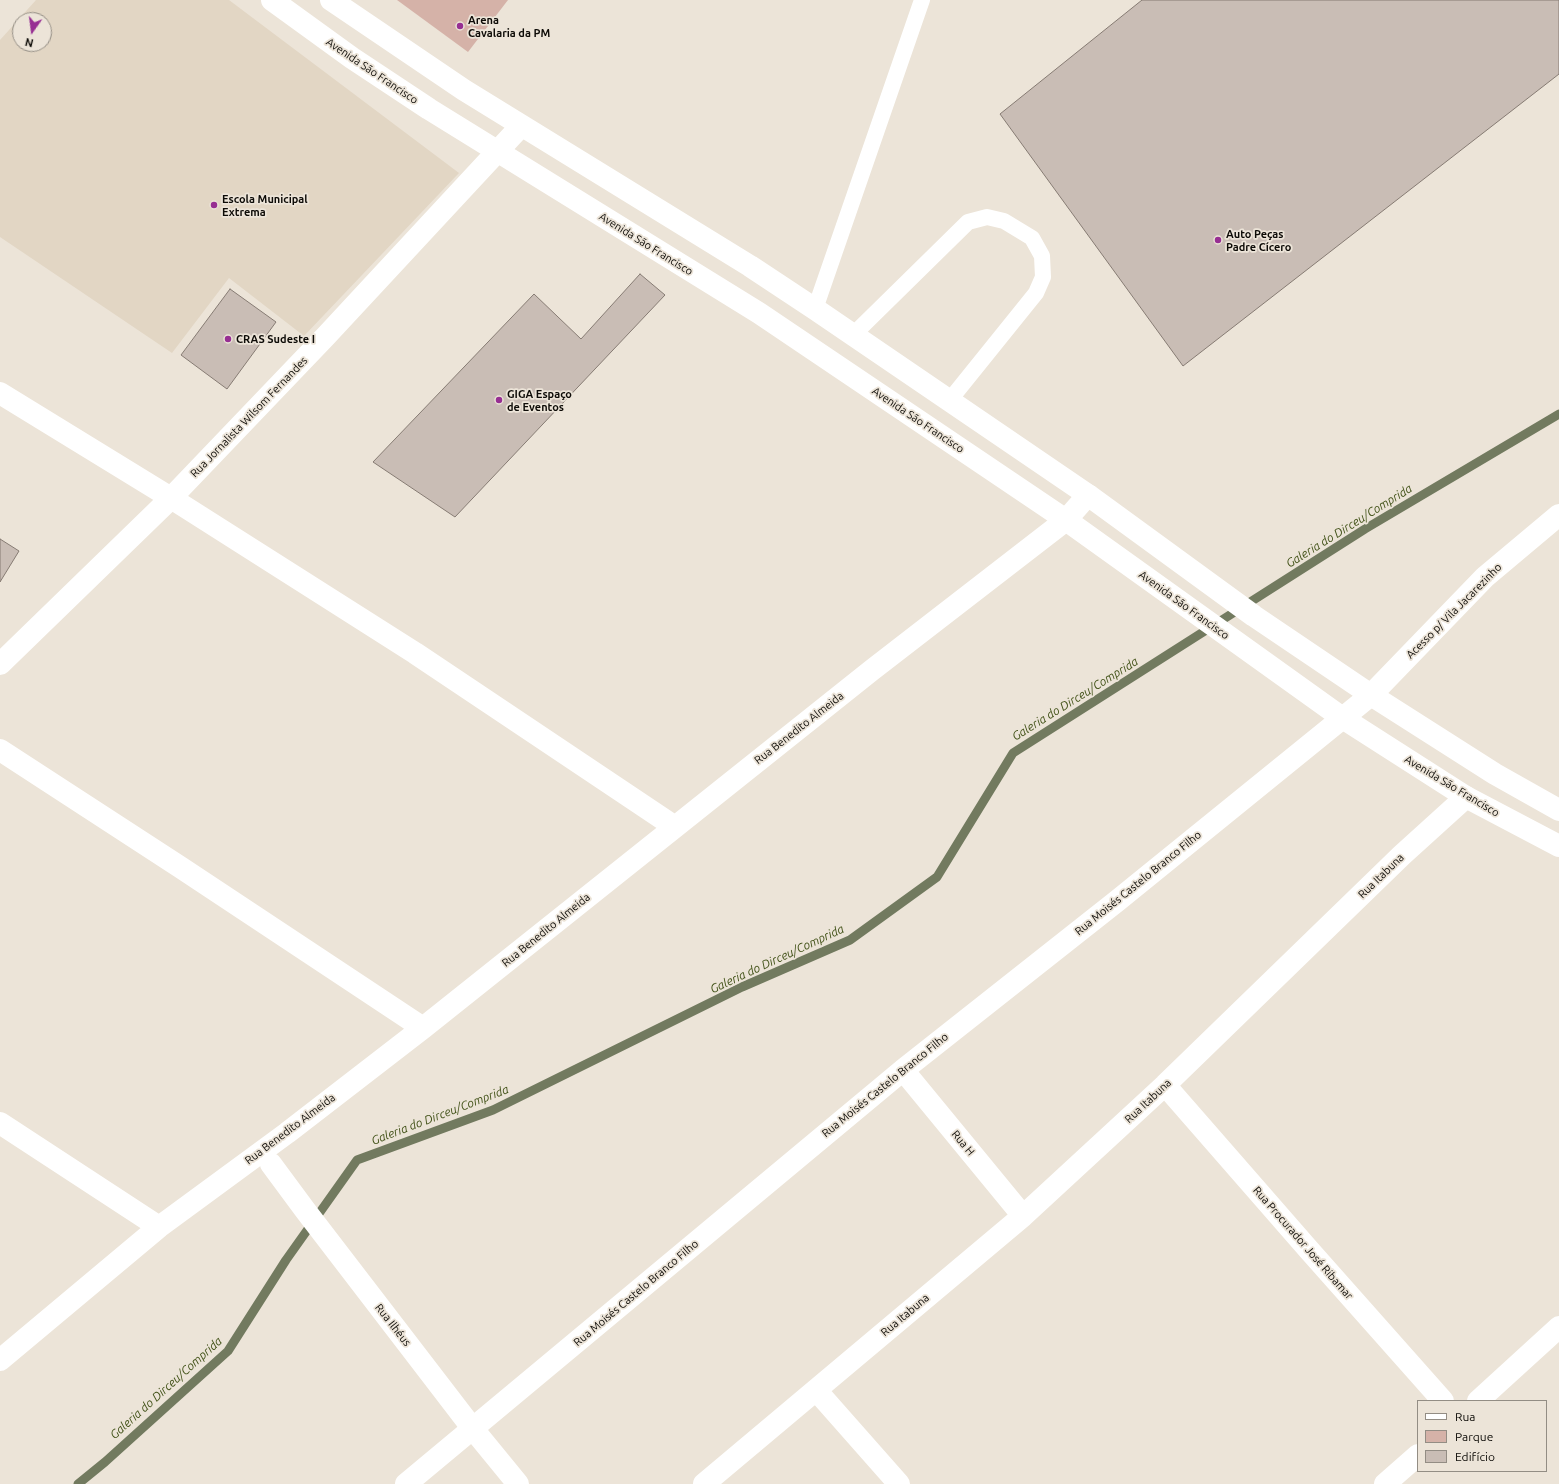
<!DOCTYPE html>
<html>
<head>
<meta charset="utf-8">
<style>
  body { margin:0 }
  #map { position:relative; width:1559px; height:1484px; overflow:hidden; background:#ece4d8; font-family:Ubuntu,sans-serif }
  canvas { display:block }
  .legend { position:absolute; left:1417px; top:1400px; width:130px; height:72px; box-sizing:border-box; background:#ece4d8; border:1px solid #938d84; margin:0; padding:5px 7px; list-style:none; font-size:12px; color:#0d0b07 }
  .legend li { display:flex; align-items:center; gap:8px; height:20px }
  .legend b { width:20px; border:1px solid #938d84 }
  .north { position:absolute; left:12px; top:12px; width:40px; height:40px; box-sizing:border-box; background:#ece4d8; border:1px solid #938d84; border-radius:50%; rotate:194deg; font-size:11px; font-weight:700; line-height:16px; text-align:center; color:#0d0b07 }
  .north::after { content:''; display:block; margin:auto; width:14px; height:18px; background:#972f93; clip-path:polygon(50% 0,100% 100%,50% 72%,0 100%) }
</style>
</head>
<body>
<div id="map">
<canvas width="1559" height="1484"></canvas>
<ul class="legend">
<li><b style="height:5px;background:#fff"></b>Rua</li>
<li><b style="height:11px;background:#d5b2a8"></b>Parque</li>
<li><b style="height:11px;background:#c9bdb5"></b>Edifício</li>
</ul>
<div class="north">N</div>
</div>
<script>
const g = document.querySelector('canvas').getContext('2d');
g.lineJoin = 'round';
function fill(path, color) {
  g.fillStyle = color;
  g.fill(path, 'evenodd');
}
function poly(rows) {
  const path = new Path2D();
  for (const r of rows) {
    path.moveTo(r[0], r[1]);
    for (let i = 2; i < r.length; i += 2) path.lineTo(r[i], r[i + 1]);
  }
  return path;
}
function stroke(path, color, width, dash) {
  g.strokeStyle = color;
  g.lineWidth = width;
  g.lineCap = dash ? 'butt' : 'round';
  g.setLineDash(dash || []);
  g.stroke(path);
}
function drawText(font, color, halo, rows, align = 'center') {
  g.font = font + ' Ubuntu,sans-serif';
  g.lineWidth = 3.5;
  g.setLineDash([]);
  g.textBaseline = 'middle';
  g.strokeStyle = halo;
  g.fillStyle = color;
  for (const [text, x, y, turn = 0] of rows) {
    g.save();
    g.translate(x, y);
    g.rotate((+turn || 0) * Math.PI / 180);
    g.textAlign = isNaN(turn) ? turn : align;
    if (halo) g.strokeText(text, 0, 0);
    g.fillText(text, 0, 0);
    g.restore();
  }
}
const built = poly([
  [36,0,229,0,459,173,304,336,229,278,172,353,0,237,0,40],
  [20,20,44,20,44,44,20,44]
]);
const green = poly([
  [397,0,508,0,468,52]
]);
const stream = poly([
  [78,1484,105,1462,228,1351,286,1260,357,1160,493,1110,742,987,850,940,937,877,1013,753,1365,529,1559,414]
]);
const building = poly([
  [1142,0,1559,0,1559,74,1183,366,1000,114,1142,0],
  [640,274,665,295,455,517,373,462,534,294,581,339,640,274],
  [230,289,276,322,227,389,181,355,230,289],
  [0,539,19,551,0,582,0,539]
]);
const service = poly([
  [815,309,922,0],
  [853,335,968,222,987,217,1004,221,1032,238,1042,256,1043,277,1036,293,949,401]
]);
const pedestrian = poly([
  [271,1164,305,1210,473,1429]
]);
const minor = poly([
  [0,393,171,498,415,653,675,827],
  [0,664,171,498,326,336,521,126],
  [0,750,180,867,423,1028],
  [903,1070,1023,1216],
  [1165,1085,1309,1250,1443,1401],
  [0,1123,159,1227],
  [0,1360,159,1227,287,1133,423,1028,872,670,1066,520,1088,495],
  [816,1390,899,1484],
  [1478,1401,1559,1327],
  [473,1429,518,1484],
  [406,1484,903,1070,1117,901,1371,695,1485,577,1559,515],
  [704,1484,1023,1216,1165,1085,1402,855,1466,797],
  [1385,1484,1418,1455]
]);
const tertiary = poly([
  [272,0,352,58,429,109,759,313,1066,520,1341,717,1466,797,1559,846],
  [331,0,464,90,750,266,815,309,1088,495,1254,616,1371,695,1495,774,1559,810]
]);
const markers = [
  [460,26,4,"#972f93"],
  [214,205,4,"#972f93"],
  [1218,240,4,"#972f93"],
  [228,339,4,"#972f93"],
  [499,400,4,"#972f93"]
];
const poiNames = [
  ["Arena",468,20],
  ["Cavalaria da PM",468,33],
  ["Escola Municipal",222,199],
  ["Extrema",222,212],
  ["Auto Peças",1226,234],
  ["Padre Cícero",1226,247],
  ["CRAS Sudeste I",236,339],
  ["GIGA Espaço",507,394],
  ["de Eventos",507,407]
];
const streetNames = [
  ["Avenida São Francisco",372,71,34],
  ["Avenida São Francisco",646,244,32],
  ["Rua Jornalista Wilsom Fernandes",249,417,-46],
  ["Avenida São Francisco",918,420,34],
  ["Avenida São Francisco",1184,605,36],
  ["Acesso p/ Vila Jacarezinho",1454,611,-45],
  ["Rua Benedito Almeida",799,728,-38],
  ["Avenida São Francisco",1452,786,31],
  ["Rua Itabuna",1381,876,-44],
  ["Rua Moisés Castelo Branco Filho",1138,883,-39],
  ["Rua Benedito Almeida",546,930,-39],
  ["Rua Moisés Castelo Branco Filho",885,1085,-39],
  ["Rua Itabuna",1148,1101,-43],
  ["Rua Benedito Almeida",290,1129,-37],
  ["Rua H",963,1143,50],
  ["Rua Procurador José Ribamar",1303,1243,49],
  ["Rua Moisés Castelo Branco Filho",636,1293,-40],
  ["Rua Itabuna",905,1315,-40],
  ["Rua Ilhéus",393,1325,52]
];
const waterNames = [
  ["Galeria do Dirceu/Comprida",1349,526,-32],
  ["Galeria do Dirceu/Comprida",1075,699,-32],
  ["Galeria do Dirceu/Comprida",777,959,-25],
  ["Galeria do Dirceu/Comprida",440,1115,-21],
  ["Galeria do Dirceu/Comprida",166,1388,-42]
];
fill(built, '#e2d6c4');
fill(green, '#d5b2a8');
stroke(stream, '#727a5f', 9);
fill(building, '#c9bdb5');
stroke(building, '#867b73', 1);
stroke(service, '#fff', 16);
stroke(pedestrian, '#fff', 22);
stroke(minor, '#fff', 22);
stroke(tertiary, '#fff', 22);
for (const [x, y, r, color] of markers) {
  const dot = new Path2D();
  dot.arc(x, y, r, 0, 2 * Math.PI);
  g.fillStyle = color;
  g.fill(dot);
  stroke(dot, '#ece4d8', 1.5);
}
drawText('bold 11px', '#0d0b07', '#ece4d8', poiNames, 'left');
drawText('11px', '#0d0b07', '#ece4d8', streetNames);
drawText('italic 12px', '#425218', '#ece4d8', waterNames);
</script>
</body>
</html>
